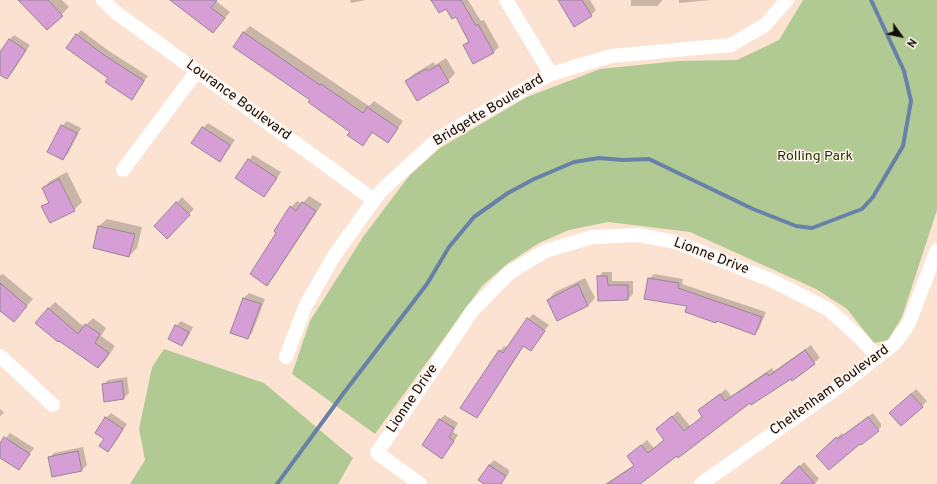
<!DOCTYPE html>
<html>
<head>
<meta charset="utf-8">
<style>
  body { margin:0 }
  #map { position:relative; width:937px; height:484px; overflow:hidden; background:#fce3d1; font-family:Overpass,sans-serif }
  canvas { display:block }
  .north { position:absolute; left:881px; top:16px; width:40px; height:40px; -webkit-text-stroke:3px #fef4ec; paint-order:stroke; rotate:123deg; font-size:11px; font-weight:700; line-height:16px; text-align:center; color:#130b06 }
  .north::after { content:''; display:block; margin:auto; width:14px; height:18px; background:#130b06; clip-path:polygon(50% 0,100% 100%,50% 72%,0 100%) }
</style>
</head>
<body>
<div id="map">
<canvas width="937" height="484"></canvas>
<div class="north">N</div>
</div>
<script>
const g = document.querySelector('canvas').getContext('2d');
g.lineJoin = 'round';
function fill(path, color) {
  g.fillStyle = color;
  g.fill(path, 'evenodd');
}
function poly(rows) {
  const path = new Path2D();
  for (const r of rows) {
    path.moveTo(r[0], r[1]);
    for (let i = 2; i < r.length; i += 2) path.lineTo(r[i], r[i + 1]);
  }
  return path;
}
function stroke(path, color, width, dash) {
  g.strokeStyle = color;
  g.lineWidth = width;
  g.lineCap = dash ? 'butt' : 'round';
  g.setLineDash(dash || []);
  g.stroke(path);
}
function drawText(font, color, halo, rows, align = 'center') {
  g.font = font + ' Overpass,sans-serif';
  g.lineWidth = 3;
  g.setLineDash([]);
  g.textBaseline = 'middle';
  g.strokeStyle = halo;
  g.fillStyle = color;
  for (const [text, x, y, turn = 0] of rows) {
    g.save();
    g.translate(x, y);
    g.rotate((+turn || 0) * Math.PI / 180);
    g.textAlign = isNaN(turn) ? turn : align;
    if (halo) g.strokeText(text, 0, 0);
    g.fillText(text, 0, 0);
    g.restore();
  }
}
const green = poly([
  [803,0,937,0,937,210,902,317,888,340,874,343,847,309,816,289,690,232,608,222,569,230,539,243,507,264,482,286,375,434,292,374,310,321,363,237,409,176,440,148,527,97,600,69,678,61,737,60,779,40],
  [164,349,264,383,353,458,338,484,130,484,145,460,139,429,152,367]
]);
const shadow = poly([
  [19,0,62,0,69,7,47,29],
  [170,0,217,0,216,1,230,12,213,32],
  [350,0,366,0,351,3],
  [432,0,468,0,481,21,484,20,499,47,494,52,464,45,469,40,456,16,447,8],
  [560,0,590,0,596,10,591,15],
  [631,0,662,0,662,1,657,6,631,6],
  [679,0,711,0,679,3],
  [250,26,369,106,374,101,403,121,394,135,387,142,373,132,363,144,351,131,311,99,243,33],
  [81,30,109,51,148,76,136,93,131,98,109,77,67,47],
  [14,35,30,45,12,73,7,78,0,73,0,54,9,40],
  [446,58,455,73,448,81,406,81,414,74,434,62,435,65],
  [67,121,81,128,68,154,63,158,62,126],
  [208,123,235,140,224,156,220,161,203,128],
  [253,155,281,172,269,190,264,195,249,160],
  [67,172,82,202,74,210,43,207,49,201,43,188,50,181],
  [309,196,322,204,273,278,267,284,278,233,291,207,297,201,302,204],
  [182,197,194,209,167,237,155,226],
  [107,219,142,227,137,248,129,256,94,248,99,226],
  [603,272,612,272,612,281,633,281,633,294,628,299,599,300,598,277],
  [3,274,33,299,20,314,0,310,0,275,1,275],
  [654,274,683,279,682,284,766,312,759,329,754,334,688,305,649,279],
  [585,278,595,298,588,306,548,300,555,292],
  [249,293,265,299,252,333,247,338,231,332,244,298],
  [55,302,84,327,93,318,106,328,101,336,115,346,105,361,98,367,48,309],
  [533,314,549,325,530,350,524,346,481,412,476,417,500,351,504,346,508,348,528,319],
  [181,321,193,327,187,339,182,344,176,326],
  [811,345,820,358,792,380,791,377,750,402,635,484,605,484,634,465,628,456,647,440,654,448,665,439,657,429,678,411,690,426,703,416,699,410,726,389,731,396,772,368,774,371],
  [127,377,129,393,124,398,105,401,103,385,108,380],
  [916,389,927,401,922,406,895,408],
  [0,409,4,413,0,416],
  [111,413,127,424,113,446,108,451,106,438,106,418],
  [873,413,881,424,881,427,876,432,822,451,842,433,843,435],
  [445,415,458,423,453,432,458,435,447,452,442,457,423,445,440,419],
  [10,433,34,448,23,464,19,469,0,457,0,445],
  [83,447,87,465,82,470,49,458,54,453],
  [494,460,509,470,509,473,501,484,486,484,489,465],
  [804,462,819,479,814,484,781,484]
]);
const stream = poly([
  [277,484,343,394,427,284,449,247,474,217,508,193,534,179,574,162,599,158,623,160,649,159,753,209,796,226,812,228,862,209,873,197,903,146,911,101,904,71,871,0]
]);
const building = poly([
  [18,0,48,0,63,16,47,30,18,0],
  [170,0,217,0,211,8,225,18,213,33,170,0],
  [431,0,461,0,476,26,478,24,494,53,473,64,463,45,469,42,456,17,452,19,446,9,439,13,431,0],
  [558,0,582,0,592,16,574,27,558,0],
  [243,32,320,85,321,84,363,113,367,107,398,128,388,143,372,132,363,146,347,135,350,132,308,102,310,100,233,47,243,32],
  [76,34,104,55,144,81,132,100,105,82,108,78,66,48,76,34],
  [9,39,26,50,7,79,0,75,0,52,9,39],
  [439,65,449,82,417,101,405,81,426,69,427,71,439,65],
  [61,125,77,133,63,160,47,152,61,125],
  [202,127,230,145,220,162,191,143,202,127],
  [248,159,277,178,264,197,235,178,248,159],
  [59,179,75,211,50,223,41,206,49,203,42,188,59,179],
  [176,202,190,215,167,239,154,226,176,202],
  [302,202,316,211,267,286,250,274,276,233,274,231,290,206,296,211,302,202],
  [98,226,135,234,129,257,93,248,98,226],
  [597,276,607,276,608,285,628,285,628,300,598,301,597,276],
  [648,278,679,283,678,288,762,317,755,335,717,321,716,323,685,312,687,306,644,299,648,278],
  [0,283,27,306,14,322,0,311,0,283],
  [578,284,588,306,557,321,547,300,578,284],
  [243,298,261,304,248,339,230,333,243,298],
  [48,308,78,334,85,324,100,334,95,343,109,353,98,368,59,341,58,342,35,323,48,308],
  [527,318,545,331,531,351,523,346,477,418,460,408,499,350,503,353,527,318],
  [175,325,189,332,182,346,168,339,175,325],
  [805,350,815,364,792,381,791,379,751,405,750,403,678,458,677,456,640,484,607,484,634,466,627,456,641,445,648,453,664,440,656,429,672,416,684,431,702,417,698,410,720,394,725,401,767,373,769,376,805,350],
  [122,381,124,399,104,402,102,384,122,381],
  [911,394,923,407,901,426,889,413,911,394],
  [105,417,123,429,108,452,99,446,104,439,95,433,105,417],
  [868,417,879,431,861,445,860,444,829,470,816,456,836,437,838,439,868,417],
  [439,419,454,428,449,437,454,441,442,459,422,445,439,419],
  [4,437,30,454,19,470,0,458,0,443,4,437],
  [78,451,82,471,52,477,48,457,78,451],
  [489,465,506,476,501,484,484,484,478,480,489,465],
  [799,466,815,484,780,484,799,466]
]);
const minor = poly([
  [103,0,114,11,374,200],
  [506,0,551,74],
  [123,170,197,71],
  [0,356,53,405],
  [286,357,306,305,334,256,374,200,383,189,440,137,551,74,611,56,731,45,765,25,787,0],
  [420,484,377,453,472,311,509,273,545,251,592,237,638,235,676,242,773,281,828,309,856,334,878,357],
  [701,484,844,383,894,344,908,325,937,250]
]);
const streetNames = [
  ["Lourance Boulevard",238,101,36],
  ["Bridgette Boulevard",489,111,-31],
  ["Lionne Drive",711,257,21],
  ["Cheltenham Boulevard",830,391,-36],
  ["Lionne Drive",413,399,-56]
];
const parkNames = [
  ["Rolling Park",815,157]
];
fill(green, '#b1ca93');
fill(shadow, '#0003');
stroke(stream, '#6781a9', 4);
fill(building, '#d59fd5');
stroke(building, '#988498', 1);
stroke(minor, '#fff', 14);
drawText('14px', '#130b06', '#fef4ec', streetNames);
drawText('14px', '#263704', '#fef4ec', parkNames);
</script>
</body>
</html>
